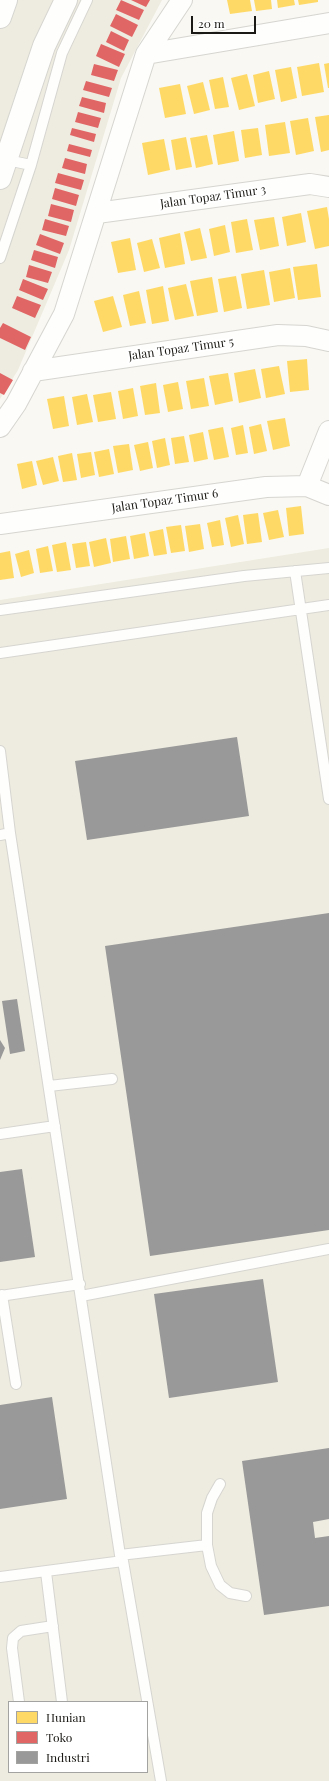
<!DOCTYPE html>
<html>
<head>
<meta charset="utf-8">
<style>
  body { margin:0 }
  #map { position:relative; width:329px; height:1781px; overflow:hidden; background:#f9f8f2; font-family:"Playfair Display",serif }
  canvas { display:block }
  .legend { position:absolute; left:8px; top:1701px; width:140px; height:72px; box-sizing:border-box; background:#fff; border:1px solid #a3a3a1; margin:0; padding:5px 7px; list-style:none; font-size:12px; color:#1a1915 }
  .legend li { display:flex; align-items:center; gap:8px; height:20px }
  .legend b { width:20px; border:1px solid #a3a3a1 }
  .scale { position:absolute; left:191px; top:16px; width:65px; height:18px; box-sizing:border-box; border:2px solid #1a1915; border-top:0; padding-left:5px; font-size:12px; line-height:14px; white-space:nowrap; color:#1a1915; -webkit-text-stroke:3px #fff; paint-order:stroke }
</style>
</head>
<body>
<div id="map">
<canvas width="329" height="1781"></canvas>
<ul class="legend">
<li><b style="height:11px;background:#ffd966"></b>Hunian</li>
<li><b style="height:11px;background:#e06666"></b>Toko</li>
<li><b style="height:11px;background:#999"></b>Industri</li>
</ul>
<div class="scale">20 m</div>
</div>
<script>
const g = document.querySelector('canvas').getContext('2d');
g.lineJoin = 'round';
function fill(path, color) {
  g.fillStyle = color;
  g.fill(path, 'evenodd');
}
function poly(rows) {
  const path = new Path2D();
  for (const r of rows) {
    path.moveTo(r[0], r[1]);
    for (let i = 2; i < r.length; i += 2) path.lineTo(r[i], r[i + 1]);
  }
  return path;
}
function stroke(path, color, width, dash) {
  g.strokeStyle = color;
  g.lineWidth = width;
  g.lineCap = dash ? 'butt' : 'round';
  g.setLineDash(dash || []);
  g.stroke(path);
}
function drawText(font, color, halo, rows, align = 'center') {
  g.font = font + ' "Playfair Display",serif';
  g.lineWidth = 4;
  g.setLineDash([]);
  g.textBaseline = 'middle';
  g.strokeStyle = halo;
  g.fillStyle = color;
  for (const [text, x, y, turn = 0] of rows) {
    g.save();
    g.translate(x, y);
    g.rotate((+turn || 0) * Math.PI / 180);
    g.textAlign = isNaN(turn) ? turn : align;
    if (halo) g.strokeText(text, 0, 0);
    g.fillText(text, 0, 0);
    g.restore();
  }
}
const built = poly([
  [0,0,162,0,121,78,69,250,18,370,0,399],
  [329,548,329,1781,0,1781,0,600],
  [9,1702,147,1702,147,1772,9,1772]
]);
const homes = poly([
  [227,0,250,0,252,11,230,14],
  [254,0,271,0,272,9,256,11],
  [277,0,294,0,295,5,278,8],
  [298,0,318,0,318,2,299,5],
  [319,63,324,92,302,96,297,67],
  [329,63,329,88,328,88,324,64],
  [291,67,297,98,281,102,275,70],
  [269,71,275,99,258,103,253,75],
  [247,74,255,106,239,110,231,78],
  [223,77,229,107,215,109,209,80],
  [203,82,210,110,194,114,187,86],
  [180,84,186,114,165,118,159,88],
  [329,115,329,150,321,152,315,117],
  [308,118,314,151,296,155,290,121],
  [285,122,290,153,269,156,265,125],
  [258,128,262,155,245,158,241,130],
  [234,131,239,161,218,165,213,135],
  [207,135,213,164,196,168,190,138],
  [186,137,192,167,176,170,171,140],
  [164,139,170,170,148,175,142,143],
  [327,207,329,219,329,246,315,249,307,211],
  [301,213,306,242,287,246,282,217],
  [274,217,279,246,260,250,254,220],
  [247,219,253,250,236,253,231,222],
  [225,225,230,252,214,256,209,229],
  [200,228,207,258,191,261,184,232],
  [180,233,185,264,165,268,159,238],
  [130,238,136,270,118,273,111,242],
  [152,239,160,268,144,272,137,243],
  [317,264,321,297,298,300,293,267],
  [290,268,295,298,274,302,269,272],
  [264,270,270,305,247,309,241,274],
  [236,276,242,308,224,312,218,279],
  [212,277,218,312,197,316,190,281],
  [186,284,194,316,175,320,168,288],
  [163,286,169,321,152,324,146,290],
  [139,291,146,323,130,326,123,295],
  [113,296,122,327,103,332,94,301],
  [307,359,309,390,290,392,287,361],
  [279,366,285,394,266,398,261,369],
  [255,369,261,398,239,403,234,373],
  [228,373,233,401,215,405,209,376],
  [204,378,209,406,191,409,186,381],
  [178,382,183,409,168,412,163,385],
  [156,383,160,413,145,415,140,386],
  [133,388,138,416,123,419,118,391],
  [111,392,116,419,98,422,93,395],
  [87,394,93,422,77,425,72,397],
  [64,396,69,426,53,429,47,399],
  [285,418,290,446,273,450,267,421],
  [261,424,267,451,254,454,249,427],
  [243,425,248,453,236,455,231,428],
  [223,427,229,457,214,460,208,430],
  [203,432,208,459,194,462,189,435],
  [184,436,189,462,175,464,171,438],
  [165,438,170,465,157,468,152,441],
  [148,442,153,468,140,471,134,445],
  [129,444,133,470,118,473,113,446],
  [109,449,114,474,99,477,94,452],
  [91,452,95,475,81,478,77,454],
  [72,453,77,480,63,482,58,456],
  [53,457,59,481,43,485,36,461],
  [32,461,37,485,22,489,17,464],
  [301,506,304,534,289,536,286,508],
  [278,510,284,537,269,540,263,513],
  [258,513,262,542,247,544,243,515],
  [238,515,244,544,231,547,225,518],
  [220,520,224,545,212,547,207,523],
  [200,524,204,549,189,552,185,526],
  [181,525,185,551,171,553,166,527],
  [163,529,167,554,154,556,149,532],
  [145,533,149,556,134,559,130,536],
  [126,536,130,559,113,562,110,539],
  [106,538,111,563,94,567,89,542],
  [66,542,71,570,57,572,52,545],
  [86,542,90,566,76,568,72,544],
  [48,546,53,571,40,573,36,549],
  [29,550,34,573,21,577,15,554],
  [10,551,14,578,0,580,0,553]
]);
const shops = poly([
  [121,0,144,10,139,20,116,10],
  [131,0,150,0,146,7],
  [116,14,138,25,132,37,110,26],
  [111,31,129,40,124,51,106,42],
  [101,44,125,54,119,67,96,56],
  [94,64,118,70,114,81,91,75],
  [86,81,112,88,109,97,83,90],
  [82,97,106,103,104,113,79,106],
  [78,112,101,118,98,128,75,122],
  [72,128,96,134,94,142,70,135],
  [69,144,92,150,90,157,67,151],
  [65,158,87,164,85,174,62,168],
  [58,173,84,180,81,190,55,183],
  [55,188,79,195,76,206,52,199],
  [51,204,74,210,71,222,48,216],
  [45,219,69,226,66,236,42,230],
  [40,234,64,243,60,254,36,245],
  [34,250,58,257,55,268,31,260],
  [29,265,52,272,48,283,26,277],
  [23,279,48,289,43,300,19,290],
  [17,296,41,305,35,318,12,308],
  [3,323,31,337,25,350,0,338,0,328],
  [0,373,13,380,4,395,0,393]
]);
const industry = poly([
  [237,737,249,816,87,840,75,761],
  [329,913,329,1230,150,1256,105,946],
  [17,999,25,1051,10,1054,2,1001],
  [0,1040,5,1048,0,1060],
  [22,1169,35,1257,0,1262,0,1172],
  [263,1279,278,1382,169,1398,154,1294],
  [52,1397,67,1499,0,1509,0,1405],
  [329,1448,329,1519,313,1522,315,1538,329,1536,329,1606,264,1615,242,1461]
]);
const service = poly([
  [7,160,31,165],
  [0,258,31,165,62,53,87,0],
  [295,571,329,799],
  [0,610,244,576,329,568],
  [0,653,329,605],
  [0,751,10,833,120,1555,123,1561,161,1781],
  [0,835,10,833],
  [49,1086,112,1079],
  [0,1134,55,1126],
  [2,1295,16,1384],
  [0,1296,80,1284],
  [81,1296,329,1249],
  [207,1545,211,1566,220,1585,230,1593,246,1596],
  [120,1555,207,1545,207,1513,212,1498,220,1484],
  [46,1572,62,1702],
  [0,1577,123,1561],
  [19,1702,12,1648,13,1638,21,1631,53,1626]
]);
const minor = poly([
  [146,54,329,23],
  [97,213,310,184,329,187],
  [33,371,278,335,306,336,329,341],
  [0,427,16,404,64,314,146,54,182,0],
  [307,486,329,431],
  [0,524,266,487,307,486,329,495]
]);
const secondary = poly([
  [0,17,6,0],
  [0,178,44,46,66,0]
]);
const streetNames = [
  ["Jalan Topaz Timur 3",213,197,-8],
  ["Jalan Topaz Timur 5",181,349,-8],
  ["Jalan Topaz Timur 6",165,501,-8]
];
fill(built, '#eeece0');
fill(homes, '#ffd966');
fill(shops, '#e06666');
fill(industry, '#999');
stroke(service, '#d6d5d0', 12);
stroke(minor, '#d6d5d0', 22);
stroke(secondary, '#d6d5d0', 24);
stroke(service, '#fefefd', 10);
stroke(minor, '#fefefd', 20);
stroke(secondary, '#fefefd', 22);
drawText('12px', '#1a1915', '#fff', streetNames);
</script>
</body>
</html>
